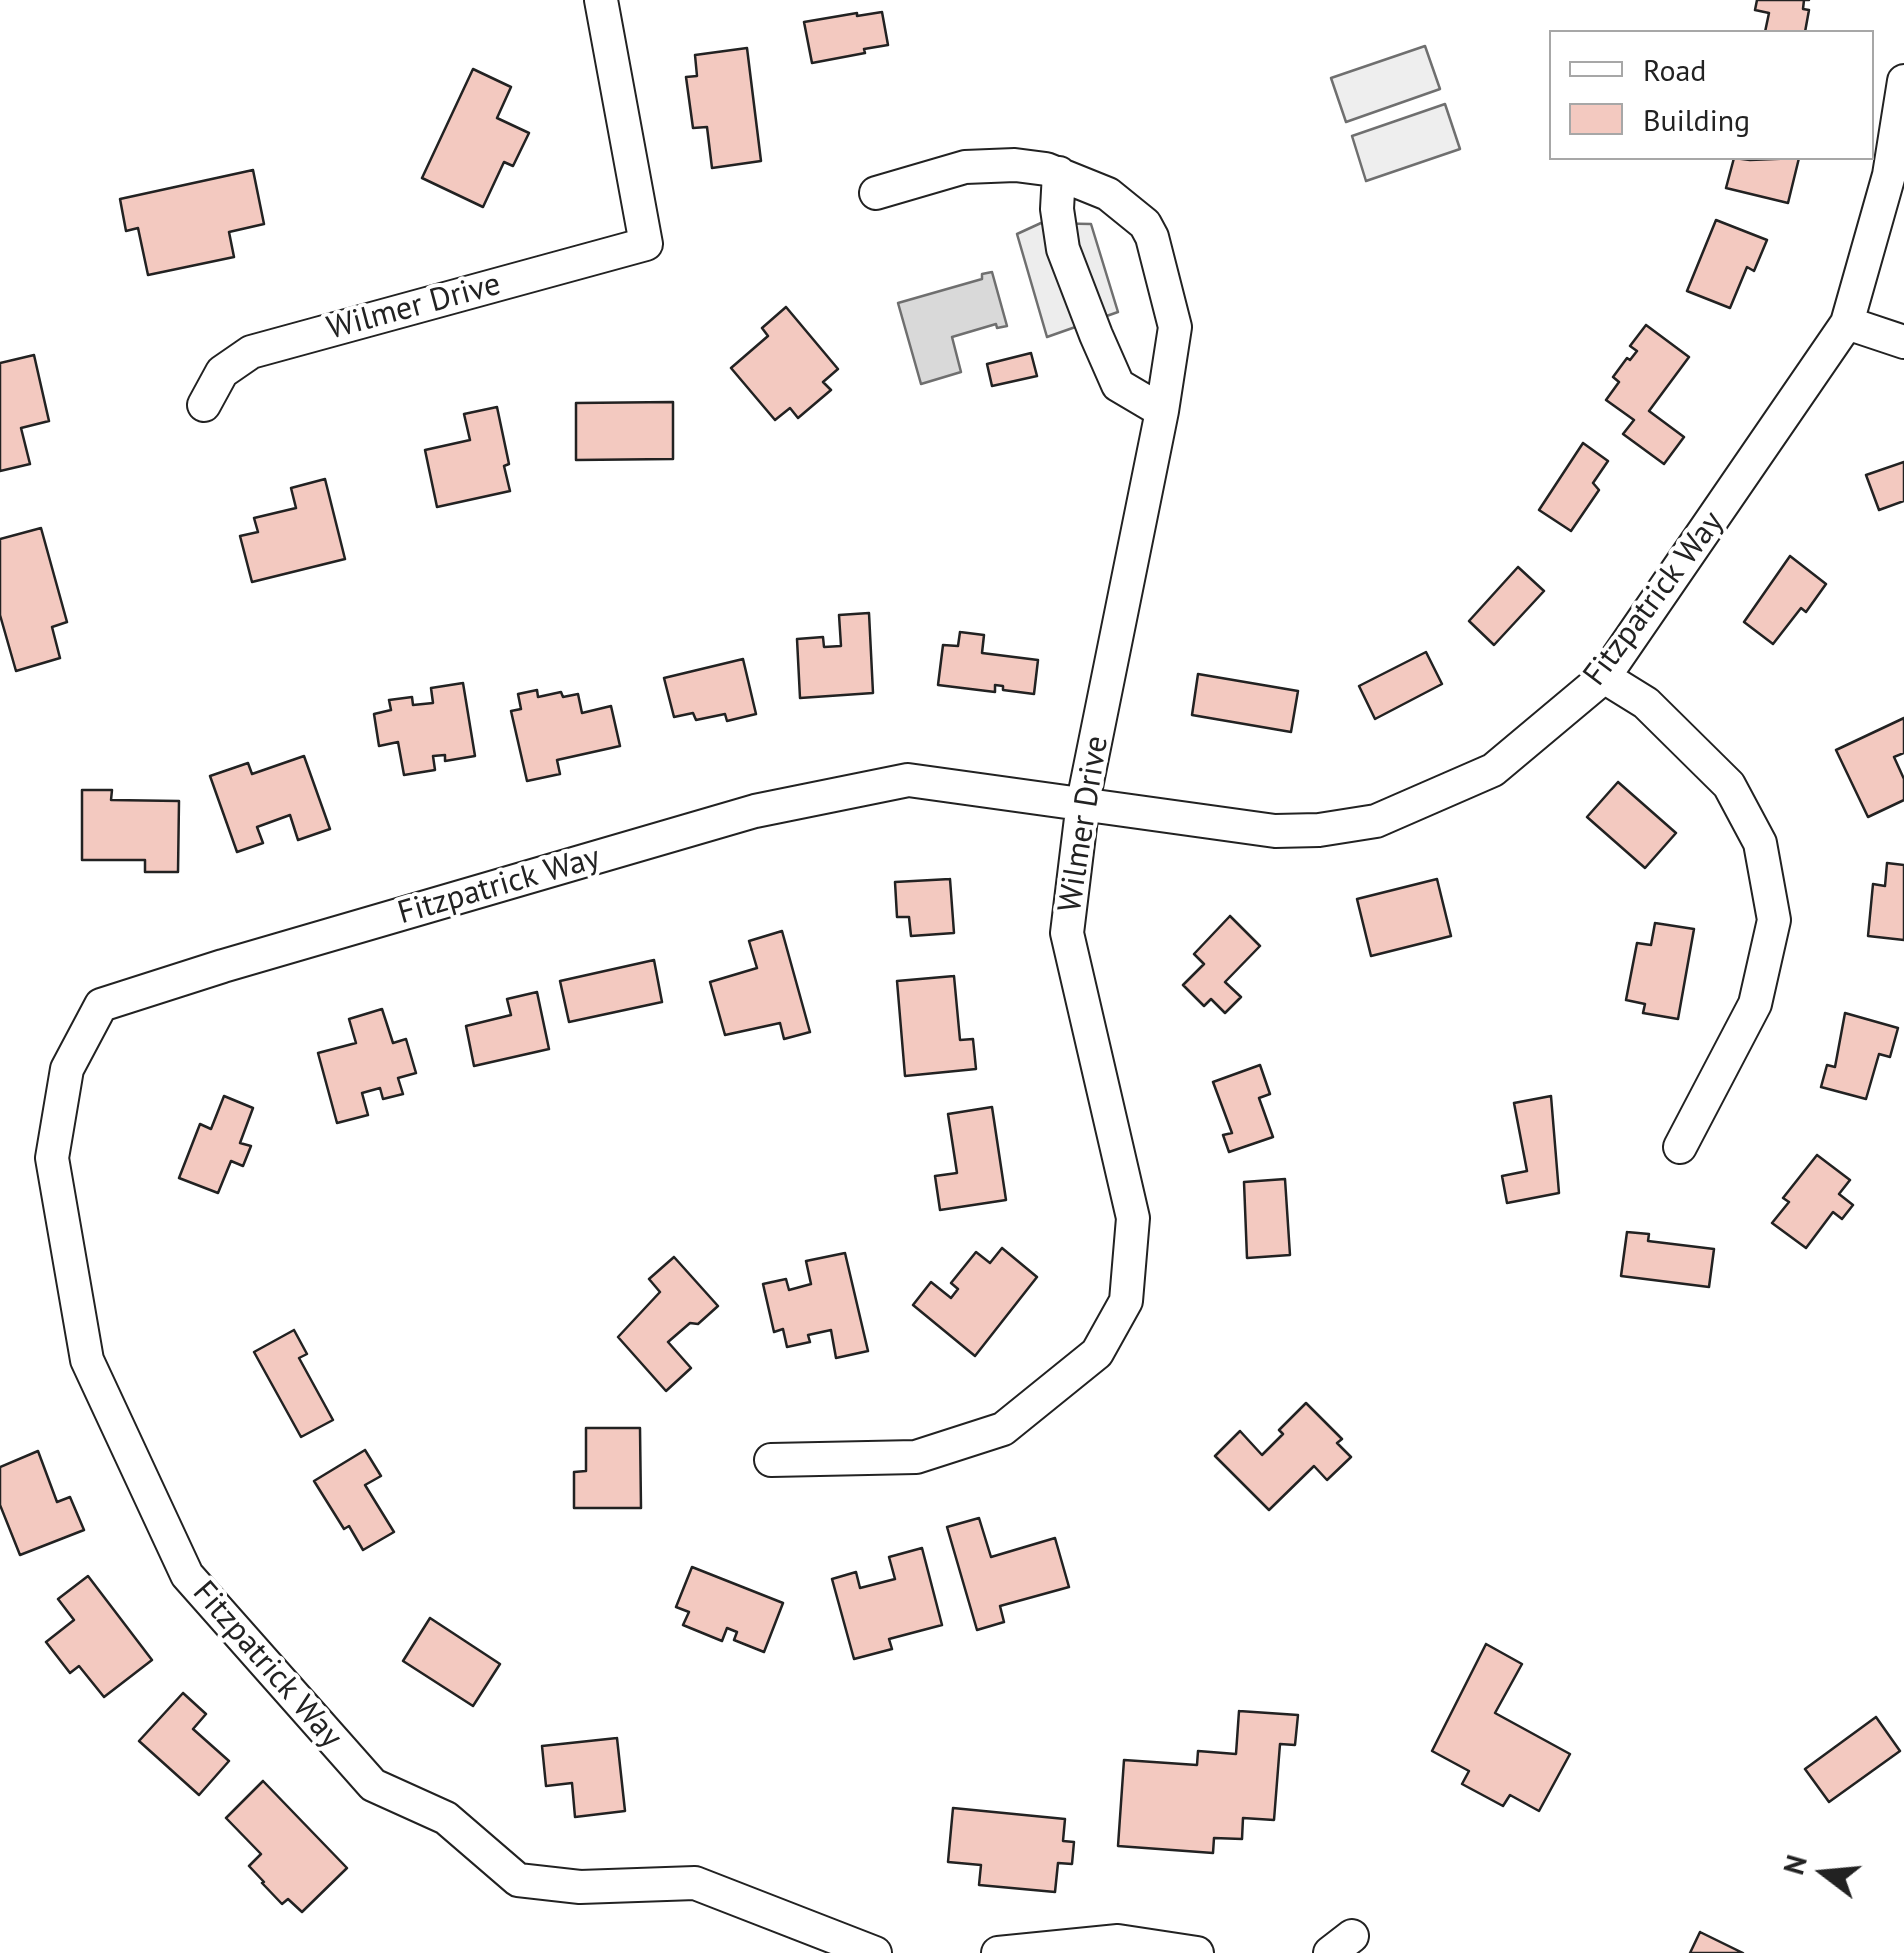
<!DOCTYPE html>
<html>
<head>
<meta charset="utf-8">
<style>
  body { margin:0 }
  #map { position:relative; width:1904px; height:1953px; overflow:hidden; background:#fff; font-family:"PT Sans",sans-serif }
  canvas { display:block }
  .legend { position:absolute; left:1549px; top:30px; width:325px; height:130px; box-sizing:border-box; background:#fff; border:2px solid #a7a7a7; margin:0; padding:12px 18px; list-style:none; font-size:30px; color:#222 }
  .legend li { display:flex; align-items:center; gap:20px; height:50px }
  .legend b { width:50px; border:2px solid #a7a7a7 }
  .north { position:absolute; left:1774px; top:1823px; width:100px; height:100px; -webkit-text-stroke:8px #fff; paint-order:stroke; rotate:286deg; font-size:28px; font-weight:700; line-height:40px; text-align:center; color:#222 }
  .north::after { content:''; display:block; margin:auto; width:35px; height:45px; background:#222; clip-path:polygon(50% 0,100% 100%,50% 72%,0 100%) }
</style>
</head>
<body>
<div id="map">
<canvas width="1904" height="1953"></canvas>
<ul class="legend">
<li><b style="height:12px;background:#fff"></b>Road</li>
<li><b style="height:28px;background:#f3c9c0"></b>Building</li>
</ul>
<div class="north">N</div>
</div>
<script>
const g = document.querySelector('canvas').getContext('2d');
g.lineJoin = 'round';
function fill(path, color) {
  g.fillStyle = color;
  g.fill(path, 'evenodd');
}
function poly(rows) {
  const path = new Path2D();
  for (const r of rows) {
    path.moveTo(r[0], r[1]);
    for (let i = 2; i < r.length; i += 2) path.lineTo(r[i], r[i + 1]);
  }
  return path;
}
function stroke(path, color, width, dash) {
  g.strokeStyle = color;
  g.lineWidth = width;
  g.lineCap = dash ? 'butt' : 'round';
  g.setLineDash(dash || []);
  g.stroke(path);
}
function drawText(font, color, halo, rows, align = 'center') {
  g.font = font + ' "PT Sans",sans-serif';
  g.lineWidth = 8;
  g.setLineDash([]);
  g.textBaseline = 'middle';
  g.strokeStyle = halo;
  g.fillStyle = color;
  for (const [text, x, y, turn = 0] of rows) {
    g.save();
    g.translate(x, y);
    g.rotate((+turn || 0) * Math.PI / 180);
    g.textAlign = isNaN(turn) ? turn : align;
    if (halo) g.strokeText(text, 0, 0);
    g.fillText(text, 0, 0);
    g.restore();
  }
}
const green = poly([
  [1425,46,1440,89,1346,122,1331,78,1425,46],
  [1445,104,1460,149,1366,181,1352,136,1445,104]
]);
const parking = poly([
  [1041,223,1091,224,1118,312,1047,337,1017,234,1041,223]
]);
const water = poly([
  [992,272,1007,326,997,328,996,324,952,337,961,372,921,384,898,303,982,279,982,274,992,272]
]);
const building = poly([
  [1757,0,1809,0,1804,0,1803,9,1809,10,1805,32,1765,32,1769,13,1755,10,1757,0],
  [882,12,888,45,864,49,865,53,812,63,804,22,857,13,857,16,882,12],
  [747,48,761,161,712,168,707,127,693,128,686,77,697,76,695,55,747,48],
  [473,69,511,87,497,118,529,133,513,166,504,162,483,207,422,178,473,69],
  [1734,158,1750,160,1799,158,1788,203,1726,188,1734,158],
  [253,170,264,224,229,232,234,257,148,275,138,228,126,231,120,199,253,170],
  [1716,220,1767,240,1754,271,1747,267,1730,308,1687,291,1716,220],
  [786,307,838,369,823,382,831,390,798,418,790,408,775,420,731,368,768,336,762,328,786,307],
  [1646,325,1689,357,1649,411,1684,437,1664,464,1623,434,1634,420,1606,400,1619,382,1613,377,1627,358,1630,360,1637,351,1630,346,1646,325],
  [1031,353,1037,376,992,386,987,364,1031,353],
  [34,355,49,421,21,428,30,464,0,471,0,363,34,355],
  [673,402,673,459,576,460,576,403,673,402],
  [497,407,509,464,504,466,510,491,437,507,425,450,470,440,464,414,497,407],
  [1583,443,1608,461,1593,483,1599,490,1571,531,1539,510,1583,443],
  [1904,462,1904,501,1879,510,1866,475,1904,462],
  [325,479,345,559,252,582,240,536,258,532,254,518,296,508,291,488,325,479],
  [41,528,67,622,52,627,60,658,16,671,0,615,0,539,41,528],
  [1790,556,1826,584,1806,612,1801,608,1773,644,1744,622,1790,556],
  [1518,567,1544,591,1494,645,1469,621,1518,567],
  [869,613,873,693,800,698,797,639,823,637,824,647,841,646,839,615,869,613],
  [960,632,984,635,982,653,1038,660,1034,694,1003,690,1003,686,995,685,995,692,938,685,943,645,958,646,960,632],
  [1426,652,1442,684,1375,719,1359,686,1426,652],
  [743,659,756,714,727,721,725,714,696,720,693,713,674,717,664,678,743,659],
  [1198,674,1298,691,1291,732,1192,715,1198,674],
  [463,683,475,756,445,761,445,755,433,756,435,770,404,775,398,742,379,746,374,714,391,710,389,700,412,697,413,705,433,703,431,688,463,683],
  [537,690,538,697,561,692,563,697,578,694,582,713,611,706,620,746,557,760,560,774,527,781,511,711,521,709,518,694,537,690],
  [1904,718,1904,753,1894,757,1904,779,1904,800,1868,817,1836,750,1904,718],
  [304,756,330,829,298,840,290,815,257,827,263,843,237,852,210,776,248,763,252,774,304,756],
  [1618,782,1676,833,1645,868,1587,817,1618,782],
  [82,790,112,790,111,800,179,801,178,872,145,872,145,860,82,860,82,790],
  [1887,863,1904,865,1904,940,1868,936,1873,884,1885,886,1887,863],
  [950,879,954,933,911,936,909,917,897,917,895,882,950,879],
  [1437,879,1451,936,1371,956,1357,899,1437,879],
  [1230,916,1260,946,1225,982,1241,997,1225,1013,1211,999,1204,1006,1183,985,1204,964,1194,954,1230,916],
  [1655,923,1694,929,1678,1019,1643,1013,1645,1004,1626,1000,1637,943,1651,945,1655,923],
  [782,931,810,1032,784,1039,780,1023,725,1035,710,982,757,968,749,941,782,931],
  [654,960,662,1002,569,1022,560,981,654,960],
  [954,976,960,1040,973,1039,976,1069,905,1076,897,981,954,976],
  [537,992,549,1049,474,1066,466,1026,511,1015,507,999,537,992],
  [382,1009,393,1043,406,1039,416,1073,398,1078,403,1094,383,1099,380,1088,362,1093,368,1115,337,1123,318,1053,356,1043,349,1019,382,1009],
  [1845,1013,1898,1028,1890,1057,1879,1054,1866,1099,1821,1087,1827,1065,1835,1067,1845,1013],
  [1260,1065,1270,1094,1259,1098,1273,1137,1229,1152,1223,1135,1232,1133,1213,1082,1260,1065],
  [224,1096,253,1108,240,1143,251,1146,243,1166,231,1161,218,1193,179,1178,200,1124,211,1129,224,1096],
  [1551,1096,1559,1193,1507,1203,1502,1176,1527,1171,1514,1103,1551,1096],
  [992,1107,1006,1200,940,1210,935,1176,957,1173,948,1114,992,1107],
  [1817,1155,1850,1180,1839,1194,1853,1205,1842,1219,1833,1212,1806,1248,1772,1223,1789,1202,1783,1198,1817,1155],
  [1285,1179,1290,1255,1247,1258,1244,1182,1285,1179],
  [1627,1232,1649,1234,1648,1241,1714,1249,1709,1287,1621,1276,1627,1232],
  [1002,1248,1037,1277,975,1356,913,1305,931,1282,951,1298,958,1289,951,1283,976,1252,990,1263,1002,1248],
  [845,1253,868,1351,836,1358,831,1330,808,1335,810,1342,787,1347,783,1329,774,1332,763,1284,786,1279,789,1290,811,1284,806,1261,845,1253],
  [674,1257,718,1306,698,1324,690,1323,668,1342,691,1368,666,1391,618,1337,660,1292,649,1279,674,1257],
  [294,1330,307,1354,299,1358,333,1420,301,1437,254,1352,294,1330],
  [1306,1403,1342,1439,1337,1443,1351,1457,1327,1480,1314,1466,1269,1510,1215,1456,1240,1431,1262,1455,1283,1434,1279,1430,1306,1403],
  [586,1428,640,1428,641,1508,574,1508,574,1472,586,1471,586,1428],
  [365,1450,381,1476,365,1485,394,1532,363,1550,349,1526,344,1529,314,1481,365,1450],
  [38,1451,57,1502,70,1497,84,1530,20,1555,0,1505,0,1467,38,1451],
  [979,1518,991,1557,1055,1538,1069,1587,1000,1606,1004,1622,977,1630,947,1527,979,1518],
  [922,1548,942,1625,889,1639,892,1649,854,1659,832,1579,856,1572,860,1588,895,1579,889,1557,922,1548],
  [692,1567,783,1603,764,1652,734,1640,737,1632,727,1628,722,1641,683,1625,689,1612,676,1607,692,1567],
  [88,1576,152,1660,104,1697,79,1666,70,1673,46,1642,74,1620,58,1599,88,1576],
  [430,1618,500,1664,473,1706,403,1661,430,1618],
  [1486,1644,1522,1664,1495,1713,1570,1754,1539,1811,1510,1795,1503,1806,1462,1784,1469,1771,1432,1751,1486,1644],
  [183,1693,206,1714,193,1729,229,1761,199,1795,139,1741,183,1693],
  [1239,1711,1298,1715,1295,1745,1280,1744,1274,1820,1243,1818,1242,1839,1214,1838,1213,1853,1118,1846,1124,1760,1197,1765,1198,1751,1236,1754,1239,1711],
  [1876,1717,1900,1751,1829,1802,1805,1769,1876,1717],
  [617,1738,625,1811,575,1817,572,1783,546,1786,542,1746,617,1738],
  [263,1781,347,1868,302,1912,288,1899,282,1904,262,1883,264,1882,249,1866,261,1854,226,1818,263,1781],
  [953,1808,1065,1819,1063,1841,1074,1842,1072,1864,1058,1863,1055,1892,979,1885,981,1865,948,1862,953,1808],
  [1700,1932,1743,1953,1690,1953,1700,1932]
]);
const minor = poly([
  [1059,173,1057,209,1063,249,1096,335,1118,385,1162,411],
  [1847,323,1904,342],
  [204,405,222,372,251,352,646,244,601,0],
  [1604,677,1646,703,1729,785,1760,843,1774,920,1755,1004,1680,1147],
  [771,1460,916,1457,1003,1429,1097,1353,1126,1301,1133,1218,1067,933,1083,802,1162,411,1175,327,1152,237,1145,224,1108,194,1046,169,1015,165,965,167,876,193],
  [875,1953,695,1883,580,1887,518,1880,446,1818,373,1785,187,1575,87,1360,52,1158,67,1069,101,1005,223,966,755,811,908,780,1275,831,1319,830,1376,821,1493,770,1604,677,1847,323,1889,175,1904,81],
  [998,1953,1118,1941,1197,1953],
  [1330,1953,1352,1936]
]);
const streetNames = [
  ["Wilmer Drive",414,307,-15],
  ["Fitzpatrick Way",1654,599,-53],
  ["Wilmer Drive",1084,824,-81],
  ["Fitzpatrick Way",499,886,-16],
  ["Fitzpatrick Way",267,1665,49]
];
fill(green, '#eee');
stroke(green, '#6f6f6f', 2.5);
fill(parking, '#ededed');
stroke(parking, '#6f6f6f', 2.5);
fill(water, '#d9d9d9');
stroke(water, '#6f6f6f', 2.5);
fill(building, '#f3c9c0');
stroke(building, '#222', 2.5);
stroke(minor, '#222', 36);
stroke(minor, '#fff', 32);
drawText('32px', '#222', '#fff', streetNames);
</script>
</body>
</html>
